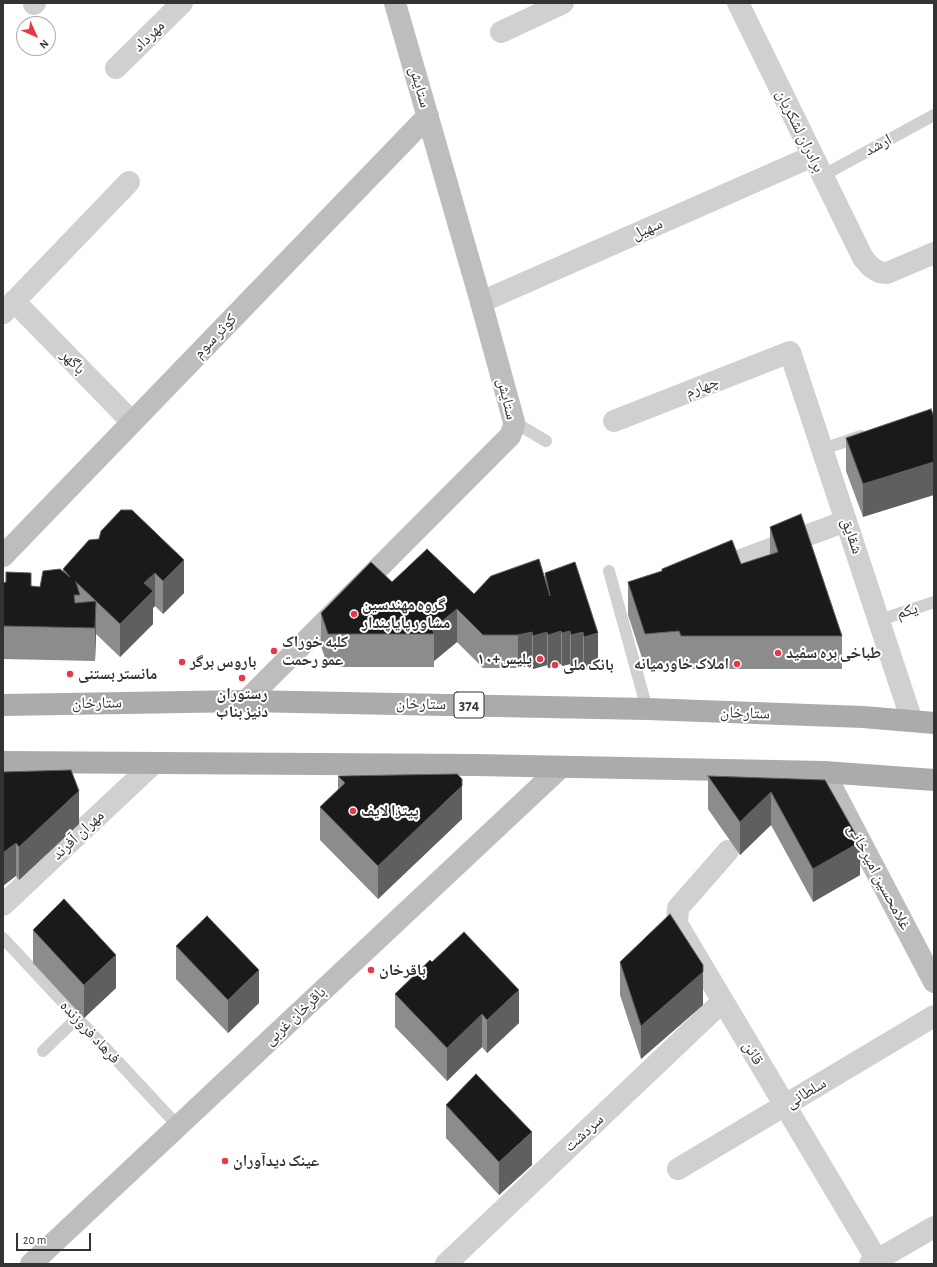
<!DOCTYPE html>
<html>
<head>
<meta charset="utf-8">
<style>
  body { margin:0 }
  #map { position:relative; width:937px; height:1267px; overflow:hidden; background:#fff; font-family:"Alegreya Sans",sans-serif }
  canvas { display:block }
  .frame { position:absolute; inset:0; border:4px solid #333; pointer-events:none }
  .north { position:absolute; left:16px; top:16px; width:40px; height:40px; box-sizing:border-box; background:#fff; border:1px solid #adadad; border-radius:50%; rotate:135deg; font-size:11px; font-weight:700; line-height:16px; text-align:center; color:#333 }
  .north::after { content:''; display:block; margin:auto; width:14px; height:18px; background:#e63946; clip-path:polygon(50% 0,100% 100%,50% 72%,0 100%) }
  .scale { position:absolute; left:16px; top:1233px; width:75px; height:18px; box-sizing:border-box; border:2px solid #333; border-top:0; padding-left:5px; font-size:12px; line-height:14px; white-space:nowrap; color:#333; -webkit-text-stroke:3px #fff; paint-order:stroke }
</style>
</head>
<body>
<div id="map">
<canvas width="937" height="1267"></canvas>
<div class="frame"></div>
<div class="north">N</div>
<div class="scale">20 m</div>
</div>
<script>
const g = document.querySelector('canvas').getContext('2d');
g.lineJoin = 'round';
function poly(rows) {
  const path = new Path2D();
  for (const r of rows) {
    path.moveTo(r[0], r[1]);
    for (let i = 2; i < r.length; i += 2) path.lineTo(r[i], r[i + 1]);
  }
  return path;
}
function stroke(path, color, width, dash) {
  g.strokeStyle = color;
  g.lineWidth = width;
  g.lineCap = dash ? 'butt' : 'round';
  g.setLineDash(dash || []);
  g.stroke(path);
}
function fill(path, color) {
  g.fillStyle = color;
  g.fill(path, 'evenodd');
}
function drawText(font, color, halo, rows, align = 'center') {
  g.font = font + ' "Alegreya Sans","Noto Naskh Arabic",sans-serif';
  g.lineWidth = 4;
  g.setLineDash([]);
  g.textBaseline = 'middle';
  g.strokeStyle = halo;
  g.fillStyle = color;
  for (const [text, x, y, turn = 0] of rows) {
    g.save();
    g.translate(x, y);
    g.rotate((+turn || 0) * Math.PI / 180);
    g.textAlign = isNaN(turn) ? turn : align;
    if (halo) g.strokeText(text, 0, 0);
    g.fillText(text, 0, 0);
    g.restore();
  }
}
const lane = poly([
  [822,176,934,115],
  [514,422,546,441],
  [823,449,861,436],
  [609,571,647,709],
  [880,620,934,602],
  [3,938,178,1126],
  [43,1051,77,1018]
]);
const street = poly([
  [738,3,863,258,871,267,879,272,887,273,934,253],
  [34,4,35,3],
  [501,32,563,3],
  [116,68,182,3],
  [14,301,132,422],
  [481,302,813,156],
  [3,313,129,182],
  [614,421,790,352,912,721],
  [711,571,846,521],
  [728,851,678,908,677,924,877,1260],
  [3,905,153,764],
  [678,1169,934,1016],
  [446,1264,722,1002],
  [870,1264,934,1227]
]);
const secondary = poly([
  [3,556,428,116],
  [246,701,510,436,514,426,514,422,481,302,395,3],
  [824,772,934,982],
  [31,1264,560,768]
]);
const primary = poly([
  [3,705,246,701,647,709,863,717,934,723],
  [3,762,476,765,824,772,934,780]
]);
const wall = poly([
  [934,417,863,517,846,471,846,438],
  [770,527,842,636,842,669,681,669,679,664,645,667,628,615,628,582,662,571,662,569,741,564,770,555],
  [101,531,184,593,163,614,155,606,153,608,153,624,120,657,96,634,95,661,3,659,3,583,31,586,40,587,63,571,63,569,99,539],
  [575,562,598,666,584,670,583,664,571,668,570,664,562,666,561,664,548,668,547,665,533,669,532,665,518,668,483,668,457,642,434,661,434,667,328,667,321,646,321,613,392,582,474,594,545,577,545,573],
  [3,772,79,824,19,880,16,876],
  [338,776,462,819,378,899,320,840,320,807,338,790],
  [708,776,825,780,860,875,813,902,771,825,740,855,708,809],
  [33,930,116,988,84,1018,33,963],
  [176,946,259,1003,228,1033,176,979],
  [432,962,519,1023,487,1053,482,1047,447,1081,395,1027,395,994],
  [620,962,703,998,703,1005,641,1059,620,995],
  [446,1105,532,1165,499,1195,446,1138]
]);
const shadedWall = poly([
  [934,462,934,495,863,517,863,484],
  [184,560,184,593,163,614,163,581],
  [155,573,155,606,153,608,153,624,120,657,120,624,144,583],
  [96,601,96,634,95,661,95,628],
  [457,609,457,642,434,661,434,634,432,629],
  [561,631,561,664,548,668,548,635],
  [570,631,570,664,562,666,562,633],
  [532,632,532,665,518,668,518,635],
  [547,632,547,665,533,669,533,636],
  [583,632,583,664,571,668,571,635],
  [598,633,598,666,584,670,584,637],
  [462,786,462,819,378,899,378,866],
  [79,791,79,824,19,880,19,847],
  [771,792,771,825,740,855,740,822],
  [860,842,860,875,813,902,813,869],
  [16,843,16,876,3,886,3,853],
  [116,955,116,988,84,1018,84,985],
  [703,965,703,1005,641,1059,641,1026],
  [259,970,259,1003,228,1033,228,1000],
  [519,990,519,1023,487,1053,487,1020],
  [482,1014,482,1047,447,1081,447,1048],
  [532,1132,532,1165,499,1195,499,1162]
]);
const building = poly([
  [931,409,934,417,934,462,863,484,846,438,931,409],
  [121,510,132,510,184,560,163,581,155,573,144,583,153,591,120,624,96,601,95,628,3,626,3,583,6,582,6,572,31,573,31,586,40,587,43,571,60,569,70,577,63,569,89,540,99,539,101,531,121,510],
  [76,582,96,601,75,603,74,595,80,595,76,582],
  [801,514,842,636,681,636,679,631,645,634,628,582,662,571,662,569,732,540,741,564,778,552,770,527,801,514],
  [427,549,474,594,491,576,539,559,550,596,545,573,575,562,598,633,584,637,583,632,571,635,570,631,562,633,561,631,548,635,547,632,533,636,532,632,518,635,483,635,457,609,432,629,434,634,328,634,321,613,371,562,392,582,427,549],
  [71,770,79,791,19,847,16,843,3,853,3,772,71,770],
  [457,774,462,779,462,786,378,866,320,807,345,783,338,776,457,774],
  [708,776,825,780,860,842,813,869,771,792,740,822,708,776],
  [64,899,116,955,84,985,33,930,64,899],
  [670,914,703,965,703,972,641,1026,620,962,670,914],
  [207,916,259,970,228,1000,176,946,207,916],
  [464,932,519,990,487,1020,482,1014,447,1048,395,994,430,960,432,962,464,932],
  [476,1074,532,1132,499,1162,446,1105,476,1074]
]);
const markers = [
  [354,614,4,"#e63946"],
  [274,651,4,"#e63946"],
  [778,653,4,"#e63946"],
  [540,659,4,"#e63946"],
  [182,662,4,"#e63946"],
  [737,664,4,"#e63946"],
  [555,665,4,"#e63946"],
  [70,674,4,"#e63946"],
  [242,678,4,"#e63946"],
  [353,811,4,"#e63946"],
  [371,970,4,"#e63946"],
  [225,1161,4,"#e63946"]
];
const shields = [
  [469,705,30]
];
const shieldNames = [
  ["374",469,705]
];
const streetNames = [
  ["مهرداد",149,36,-45],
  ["ستایش",420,87,74],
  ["برادران لشکریان",800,131,64],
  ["ارشد",878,145,-29],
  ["سهیل",647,229,-24],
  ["کوثر سوم",215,336,-46],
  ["باگهر",73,362,46],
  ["چهارم",702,387,-21],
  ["ستایش",507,399,77],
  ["شقایق",852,536,71],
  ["یکم",907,611,-18],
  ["ستارخان",97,703,-1],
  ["ستارخان",421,704,1],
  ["ستارخان",745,713,2],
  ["مهران آفرند",78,835,-43],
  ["غلامحسین امیرخانی",879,877,62],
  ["باقرخان غربی",295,1016,-43],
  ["فرهاد فروزنده",90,1032,47],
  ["قائن",753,1053,59],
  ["سلطانی",806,1093,-31],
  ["سردشت",584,1133,-43]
];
const poiNames = [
  ["گروه مهندسین",362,605],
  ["مشاور پایاپندار",362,623],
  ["کلبه خوراک",282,642],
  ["عمو رحمت",282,660],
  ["طباخی بره سفید",786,653],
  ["پلیس+۱۰",532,659,"right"],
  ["باروس برگر",190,662],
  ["املاک خاورمیانه",729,664,"right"],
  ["بانک ملی",563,665],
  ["مانستر بستنی",78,674],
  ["رستوران",242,694,"center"],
  ["دنیز بناب",242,712,"center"],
  ["پیتزا لایف",361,811],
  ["باقرخان",379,970],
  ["عینک دیدآوران",233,1161]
];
stroke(lane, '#d0d0d0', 12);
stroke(street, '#d0d0d0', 22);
stroke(secondary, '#bdbdbd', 22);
stroke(primary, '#ababab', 22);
fill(wall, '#8c8c8c');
fill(shadedWall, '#5f5f5f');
fill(building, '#1a1a1a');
stroke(building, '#5f5f5f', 1);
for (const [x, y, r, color] of markers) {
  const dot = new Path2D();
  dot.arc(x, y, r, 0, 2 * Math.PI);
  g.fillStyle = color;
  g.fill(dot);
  stroke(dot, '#fff', 1.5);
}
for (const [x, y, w] of shields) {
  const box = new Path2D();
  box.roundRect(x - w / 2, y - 13, w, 26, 3);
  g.fillStyle = '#fff';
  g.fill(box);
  stroke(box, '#333', 1);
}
drawText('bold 15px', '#333', null, shieldNames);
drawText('16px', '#333', '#fff', streetNames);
drawText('bold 16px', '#333', '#fff', poiNames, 'left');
</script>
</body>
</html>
